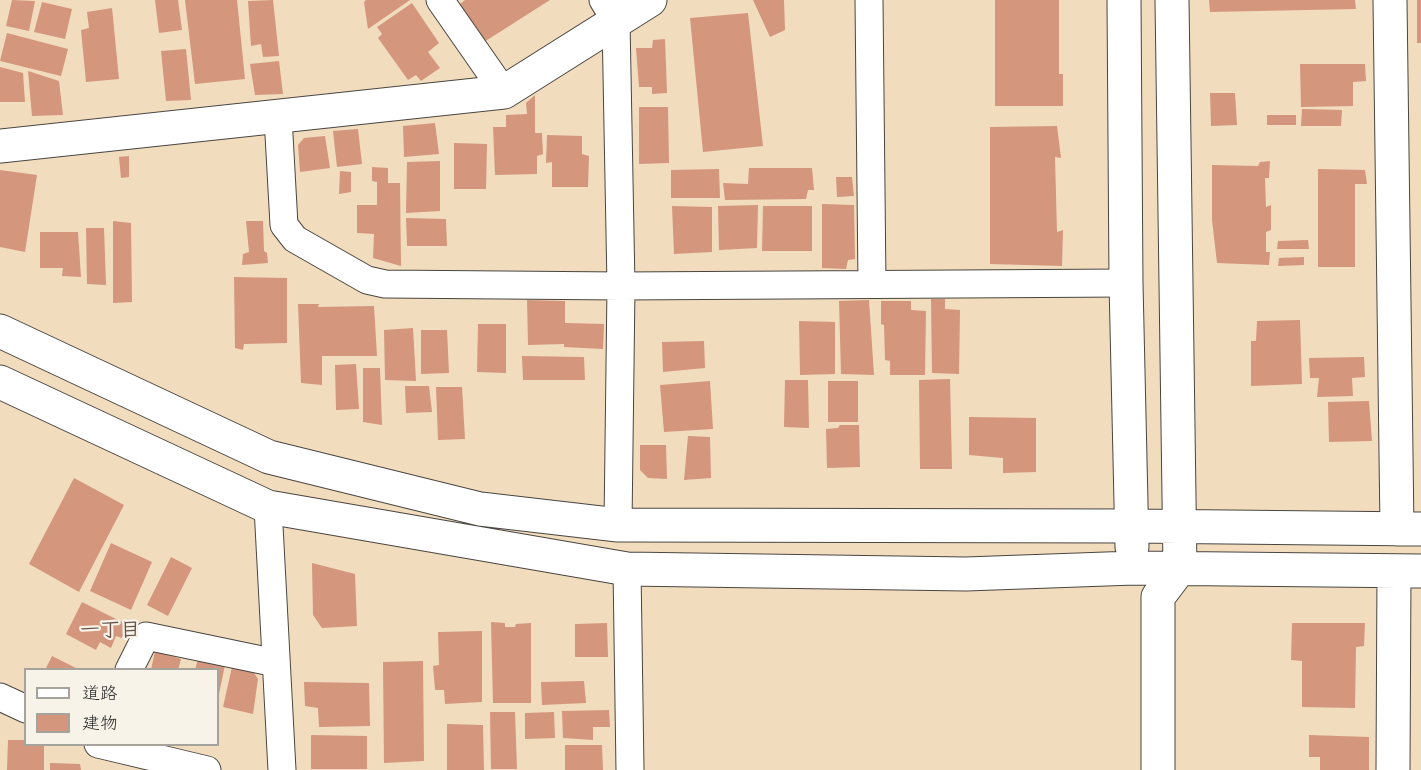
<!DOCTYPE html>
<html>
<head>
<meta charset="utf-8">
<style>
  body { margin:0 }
  #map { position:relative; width:1421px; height:770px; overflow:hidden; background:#f2dcbe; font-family:Sriracha,"Klee One",sans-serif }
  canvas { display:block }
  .legend { position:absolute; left:24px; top:668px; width:195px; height:78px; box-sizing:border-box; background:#f7f3e8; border:2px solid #a5a39c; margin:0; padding:8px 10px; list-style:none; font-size:18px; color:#2b2b2b }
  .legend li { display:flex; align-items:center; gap:12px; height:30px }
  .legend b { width:30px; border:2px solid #a5a39c }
</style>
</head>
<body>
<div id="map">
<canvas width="1421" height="770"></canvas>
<ul class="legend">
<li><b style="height:8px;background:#fff"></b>道路</li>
<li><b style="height:16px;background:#d4967c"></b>建物</li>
</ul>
</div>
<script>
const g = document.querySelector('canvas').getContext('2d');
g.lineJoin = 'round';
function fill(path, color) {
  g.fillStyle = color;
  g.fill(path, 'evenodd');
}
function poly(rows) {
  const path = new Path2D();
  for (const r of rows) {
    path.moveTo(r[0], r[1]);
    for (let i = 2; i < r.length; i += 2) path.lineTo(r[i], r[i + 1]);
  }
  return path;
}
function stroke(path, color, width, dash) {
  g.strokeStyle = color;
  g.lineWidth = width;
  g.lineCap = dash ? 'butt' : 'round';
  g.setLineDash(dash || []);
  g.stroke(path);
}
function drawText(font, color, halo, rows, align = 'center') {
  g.font = font + ' Sriracha,"Klee One",sans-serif';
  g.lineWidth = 4.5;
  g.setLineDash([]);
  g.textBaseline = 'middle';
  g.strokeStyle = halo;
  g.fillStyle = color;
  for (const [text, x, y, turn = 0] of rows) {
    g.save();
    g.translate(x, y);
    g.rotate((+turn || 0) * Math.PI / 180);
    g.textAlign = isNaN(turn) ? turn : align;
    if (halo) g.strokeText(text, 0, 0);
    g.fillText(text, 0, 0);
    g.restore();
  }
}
const building = poly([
  [12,0,35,1,29,31,6,26],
  [155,0,178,0,182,30,159,33],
  [185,0,237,0,245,79,195,84],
  [273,0,279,56,263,57,261,44,251,46,248,1],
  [366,0,410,0,368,29,364,2],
  [465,0,550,0,484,42,460,4],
  [753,0,784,0,785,30,770,37],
  [995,0,1059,0,1059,74,1063,74,1063,106,995,106],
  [1209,0,1355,0,1356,9,1210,12],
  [1417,0,1421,0,1421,43,1417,43],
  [42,2,72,9,65,39,34,32],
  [412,3,439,43,428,52,440,68,421,81,416,75,408,80,378,38,382,34,377,27],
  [112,8,119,79,86,82,81,30,89,28,87,12],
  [748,13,763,146,703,152,690,18],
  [7,33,68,49,61,76,0,61],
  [665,39,667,93,652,94,652,87,639,87,636,48,652,48,653,40],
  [186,49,191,100,166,101,161,51],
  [279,61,283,94,255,95,250,64],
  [1300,64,1365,64,1366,81,1353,82,1353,106,1301,107],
  [0,67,23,73,25,102,0,102],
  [28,71,59,81,63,115,32,116],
  [1210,93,1235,93,1237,125,1211,126],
  [535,95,535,133,542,133,543,154,537,156,537,174,495,175,493,127,506,127,506,115,527,114,526,103],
  [639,107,668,107,669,163,639,164],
  [1302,109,1342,110,1341,126,1301,126],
  [1267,115,1296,115,1296,125,1267,125],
  [435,123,439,154,404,157,403,126],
  [1057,126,1061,158,1055,157,1057,232,1063,230,1062,266,990,264,990,127],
  [358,129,362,164,337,167,333,131],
  [547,135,582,136,582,154,589,156,588,187,552,187,552,162,546,163],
  [325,136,330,168,300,172,298,145,304,138],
  [454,143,487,144,486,189,454,189],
  [129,156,129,177,121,178,119,157],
  [440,161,440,211,406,213,407,162],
  [1270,161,1269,178,1265,178,1266,207,1271,205,1271,230,1266,232,1266,252,1270,252,1269,265,1217,263,1212,220,1212,165,1258,166,1260,162],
  [372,167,388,168,388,183,400,183,401,266,373,258,374,234,357,233,357,205,377,205,377,182,372,181],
  [749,168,812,168,814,190,808,190,806,199,725,200,723,183,748,184],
  [719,169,720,198,671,198,671,170],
  [1318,169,1365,170,1367,184,1355,184,1355,267,1318,267],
  [0,170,37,175,25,252,0,247],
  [340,171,351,172,351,192,339,194],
  [836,177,852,177,854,196,837,197],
  [822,204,854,205,855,259,848,260,846,269,822,268],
  [758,205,757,248,719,250,718,206],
  [672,206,712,207,712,252,674,254],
  [763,206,812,206,812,251,762,251],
  [406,218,446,219,447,246,407,246],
  [113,221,131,223,132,302,113,303],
  [246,221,263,221,264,251,267,253,268,263,242,265,243,254,249,252],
  [86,228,104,228,106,285,87,284],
  [40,232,78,232,81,277,62,276,63,268,40,268],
  [1308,240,1309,249,1277,249,1278,241],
  [1304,257,1304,265,1278,266,1279,258],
  [234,277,287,278,287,343,244,344,243,350,235,348],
  [931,299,945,299,945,309,960,310,959,374,932,373],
  [527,300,565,301,565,323,604,324,603,349,564,347,564,344,528,345],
  [869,300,874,375,841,374,839,301],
  [881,301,911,301,911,310,926,311,925,375,890,375,890,361,885,360,884,325,881,324],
  [298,304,319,304,318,307,374,306,377,356,322,356,322,385,301,383],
  [1300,320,1302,384,1251,386,1251,341,1256,341,1257,321],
  [799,321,835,322,835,374,800,375],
  [478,324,506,324,506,373,477,372],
  [413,328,416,381,385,380,384,330],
  [421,330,447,330,449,373,421,374],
  [704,341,705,368,663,372,662,342],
  [522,356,584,357,585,380,523,380],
  [1364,357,1365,377,1352,378,1353,396,1317,397,1319,378,1310,378,1309,358],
  [356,364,359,409,336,410,335,365],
  [363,368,380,368,382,425,363,422],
  [950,379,952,469,920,469,919,380],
  [785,380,808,380,809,428,784,427],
  [710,381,713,429,664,432,660,385],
  [828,381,858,381,858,422,828,422],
  [405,386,429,386,432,412,406,413],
  [436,387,462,387,465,439,438,440],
  [1369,401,1372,441,1329,442,1328,402],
  [969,417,1036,418,1036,472,1003,473,1003,458,969,455],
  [840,425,859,425,860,467,827,468,826,429,838,428],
  [688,436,710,437,711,478,684,480],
  [640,445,666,445,667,479,648,478,640,470],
  [74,478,124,505,79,592,29,564],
  [111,543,152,562,131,610,90,591],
  [171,557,192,568,168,616,147,605],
  [312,563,355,574,357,626,322,628,313,615],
  [82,602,128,625,122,638,116,636,111,648,100,642,96,650,66,634],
  [491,622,505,623,505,627,515,627,516,624,531,623,531,703,493,703],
  [607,623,608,657,575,657,575,624],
  [1292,623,1365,623,1364,646,1356,647,1355,708,1302,707,1302,661,1291,660],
  [482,631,482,702,445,704,444,690,435,690,433,666,439,665,438,632],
  [155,651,181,659,178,670,151,670],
  [52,656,80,670,45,670],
  [198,659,225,665,219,694,218,670,195,670],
  [423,661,424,761,384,763,383,662],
  [232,667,254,673,258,679,253,714,223,707],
  [584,681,586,703,542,705,541,682],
  [304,682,369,683,370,726,319,727,318,708,305,706],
  [609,710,610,727,593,727,593,740,563,738,562,711],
  [490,712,515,712,517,769,491,769],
  [554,712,555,738,525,739,525,713],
  [447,724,483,725,484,770,447,770],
  [311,735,367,736,367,769,311,769],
  [1309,735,1369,737,1369,770,1320,770,1320,757,1309,757],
  [8,740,26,740,26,744,44,744,44,770,7,770],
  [565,745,602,745,603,770,565,770],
  [50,763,80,764,81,770,50,770]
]);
const street = poly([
  [440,0,504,92],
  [603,0,616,21,621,286,618,525],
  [869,0,872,284],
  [278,117,284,225,295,239,367,280,385,284,621,286,1126,283],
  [268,507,282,770],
  [627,569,630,770],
  [129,670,146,636,276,663],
  [0,697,26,709],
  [98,744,207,770]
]);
const secondary = poly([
  [1124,0,1126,283,1132,547],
  [1390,0,1397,529],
  [0,146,504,92,650,0],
  [0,331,269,457,480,509,618,525,1131,526,1421,529],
  [0,382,268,507,627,569,966,574,1134,568,1421,571],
  [1158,770,1158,597,1180,568,1172,0],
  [1393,770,1394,571]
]);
const neighbourhoodNames = [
  ["一丁目",110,631]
];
fill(building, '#d4967c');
stroke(street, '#494641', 29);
stroke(secondary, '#494641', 35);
stroke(street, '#fff', 27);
stroke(secondary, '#fff', 33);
drawText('bold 20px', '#665047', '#f7f3e8', neighbourhoodNames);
</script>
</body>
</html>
